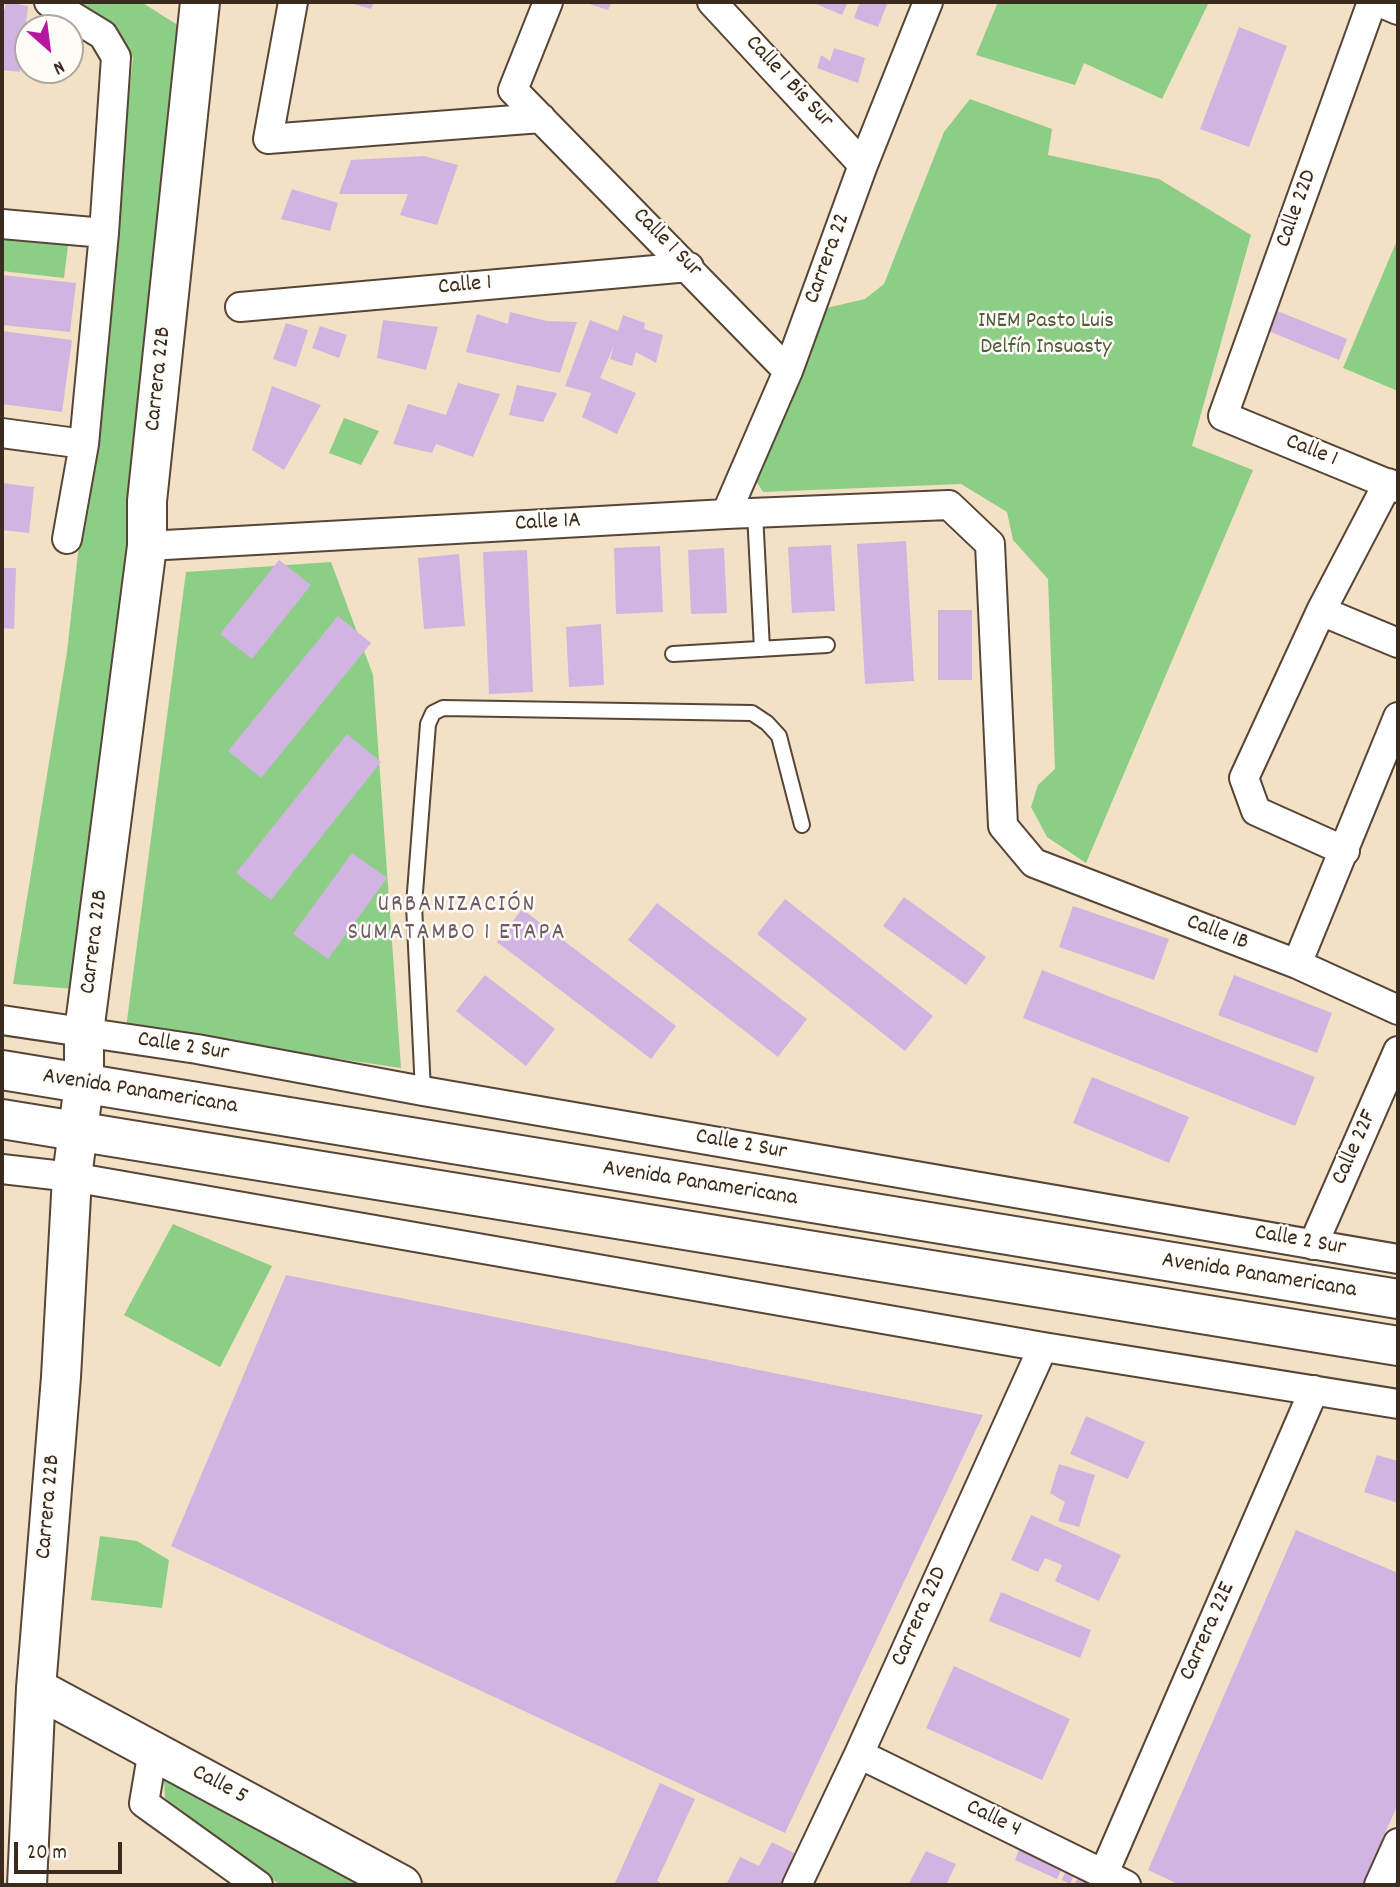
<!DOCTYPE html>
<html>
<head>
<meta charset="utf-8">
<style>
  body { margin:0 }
  #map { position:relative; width:1400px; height:1887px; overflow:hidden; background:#f3e1c5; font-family:Dekko,sans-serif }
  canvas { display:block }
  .frame { position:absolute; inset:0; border:4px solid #3b2a1e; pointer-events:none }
  .north { position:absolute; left:14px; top:14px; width:70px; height:70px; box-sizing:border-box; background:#fdfcf7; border:2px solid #afa8a0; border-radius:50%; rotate:152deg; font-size:19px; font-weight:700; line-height:28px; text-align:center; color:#3b2a1e }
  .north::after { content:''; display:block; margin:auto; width:24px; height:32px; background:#b5179e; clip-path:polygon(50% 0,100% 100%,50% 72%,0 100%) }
  .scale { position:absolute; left:14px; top:1842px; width:108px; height:32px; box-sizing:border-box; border:4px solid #3b2a1e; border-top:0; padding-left:9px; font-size:21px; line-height:24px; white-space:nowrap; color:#3b2a1e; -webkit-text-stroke:5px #fdfcf7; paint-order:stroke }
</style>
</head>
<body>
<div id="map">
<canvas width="1400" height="1887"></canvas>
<div class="frame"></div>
<div class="north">N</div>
<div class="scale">20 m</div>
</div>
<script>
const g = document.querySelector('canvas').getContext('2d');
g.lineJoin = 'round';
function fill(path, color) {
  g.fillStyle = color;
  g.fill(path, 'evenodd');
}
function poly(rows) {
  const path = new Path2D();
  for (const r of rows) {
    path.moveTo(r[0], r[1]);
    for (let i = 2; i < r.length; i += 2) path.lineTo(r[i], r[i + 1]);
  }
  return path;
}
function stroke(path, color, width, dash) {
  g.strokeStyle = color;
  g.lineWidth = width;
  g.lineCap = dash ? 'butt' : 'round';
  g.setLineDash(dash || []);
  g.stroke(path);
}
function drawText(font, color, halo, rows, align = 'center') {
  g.font = font + ' Dekko,sans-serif';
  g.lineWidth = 5;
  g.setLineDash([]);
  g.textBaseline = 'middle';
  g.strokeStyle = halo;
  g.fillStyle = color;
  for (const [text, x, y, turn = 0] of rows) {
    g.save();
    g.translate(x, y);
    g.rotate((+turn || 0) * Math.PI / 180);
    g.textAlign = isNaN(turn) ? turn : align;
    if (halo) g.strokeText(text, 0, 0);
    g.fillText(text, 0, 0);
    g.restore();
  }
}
const green = poly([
  [63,2,141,2,181,27,151,470,74,989,13,984,67,652,133,58,121,35],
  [998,2,1209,2,1162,99,1084,63,1075,85,976,55],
  [970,99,1052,129,1048,155,1159,179,1251,235,1192,446,1253,470,1086,863,1047,837,1031,807,1038,785,1055,769,1048,579,1013,540,1007,512,961,484,763,492,753,476,822,309,865,299,884,284,944,132],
  [2,237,68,245,64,278,2,271],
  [1398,238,1398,391,1343,368],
  [344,418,379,431,361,465,329,453],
  [331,562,373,675,401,1068,126,1028,186,572],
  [173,1224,272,1266,220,1367,124,1315],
  [100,1536,137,1541,169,1560,162,1608,91,1600],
  [173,1770,381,1885,280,1885,165,1798,164,1781]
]);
const building = poly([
  [6,2,28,6,20,72,2,70,2,8,5,9],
  [347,2,374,2,371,9],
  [583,2,612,2,608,10],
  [817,2,848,2,842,15,816,4],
  [860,2,888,2,878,27,854,18],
  [1239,27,1287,46,1249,147,1200,129],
  [834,48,865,58,858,83,817,68,821,55,830,61],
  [424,156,458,165,437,225,400,215,408,194,339,194,351,160],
  [292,189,338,203,330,231,281,219],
  [2,275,76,283,70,332,2,325],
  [1275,310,1347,339,1339,360,1266,330],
  [510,312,547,321,577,322,560,373,466,352,477,314,508,324],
  [623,315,645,323,644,329,663,335,656,363,636,352,632,366,610,359,614,345,600,378,636,393,617,434,582,417,591,393,565,386,590,320,618,331],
  [383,320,438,327,426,370,377,358],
  [286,323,308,330,296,367,273,359],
  [320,326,347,335,339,358,312,348],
  [2,331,72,340,62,412,2,404],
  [458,383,500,394,473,457,436,444,432,453,393,444,408,404,446,415],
  [517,385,557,393,543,422,509,415],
  [272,386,321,405,284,470,252,450],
  [2,483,34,487,29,533,2,530],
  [906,541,914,681,865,684,857,544],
  [831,545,835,611,792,613,788,547],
  [660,546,663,612,616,614,614,548],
  [724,548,727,613,691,614,688,550],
  [527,550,533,692,489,694,483,552],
  [459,554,465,626,424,629,418,558],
  [279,560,311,585,252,659,220,634],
  [2,568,16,568,14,629,2,628],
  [938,610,972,610,972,680,938,680],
  [338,616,371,643,261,778,228,751],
  [601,624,604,685,569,687,566,627],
  [347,734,381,762,271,900,236,873],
  [352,853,387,878,328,959,293,934],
  [904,897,986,957,966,985,883,926],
  [785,899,933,1016,905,1051,757,934],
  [657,903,807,1019,778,1057,628,940],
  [1073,906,1169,939,1154,980,1059,947],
  [522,909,676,1026,651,1059,497,942],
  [1042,970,1315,1077,1295,1126,1023,1018],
  [485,975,555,1029,526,1066,456,1011],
  [1234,975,1332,1013,1317,1053,1218,1015],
  [1092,1077,1189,1117,1169,1163,1073,1123],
  [286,1275,983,1415,785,1833,171,1546],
  [1086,1416,1145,1442,1128,1479,1070,1454],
  [1377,1455,1398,1461,1398,1503,1364,1492],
  [1059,1464,1095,1475,1079,1527,1058,1521,1065,1502,1050,1493],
  [1031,1515,1121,1555,1099,1601,1055,1581,1062,1565,1045,1558,1038,1572,1011,1560],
  [1296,1530,1398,1573,1398,1804,1362,1885,1180,1885,1148,1870],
  [1001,1592,1091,1630,1080,1658,989,1621],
  [954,1666,1070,1719,1042,1780,926,1728],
  [660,1783,695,1799,657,1881,660,1882,658,1885,614,1885],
  [1024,1837,1067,1856,1057,1879,1015,1860],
  [772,1842,798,1855,783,1885,726,1885,740,1857,759,1866],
  [926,1851,956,1864,946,1885,908,1885],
  [1070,1861,1079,1865,1070,1884,1062,1880],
  [1084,1865,1113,1885,1074,1885]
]);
const lane = poly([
  [755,513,762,649],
  [673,654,827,645],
  [423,1091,414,905,428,724,433,713,443,708,752,713,767,723,779,736,802,825]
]);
const street = poly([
  [49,2,103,35,116,57,104,233,84,444,67,539],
  [293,2,268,139,541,118],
  [548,2,513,90,788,371],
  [712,2,863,165],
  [1372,2,1223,416,1398,488],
  [1379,2,1398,10],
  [2,224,104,233],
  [240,307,689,267],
  [2,433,84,444],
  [726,514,788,371,863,165,928,2],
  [147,546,726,514,949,505,990,544,1003,826,1034,863,1297,964,1398,1010],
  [1321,611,1398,643],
  [1345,851,1256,811,1244,778,1321,611,1388,483],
  [1297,964,1398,717],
  [2,1020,197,1049,423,1091,1398,1259],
  [2,1169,72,1177,1043,1347,1398,1404],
  [1313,1245,1398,1051],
  [153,1750,144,1803,258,1885],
  [859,1754,1126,1885],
  [1104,1873,1314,1390],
  [797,1885,859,1754,1043,1347],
  [1379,1885,1398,1843]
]);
const secondary = poly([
  [36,1688,402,1885],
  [27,1885,36,1688,61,1377,72,1177,84,1084,84,1032,147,546,147,501,200,2]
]);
const primary = poly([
  [2,1070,1398,1299],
  [2,1119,1398,1346]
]);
const streetNames = [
  ["Calle 1 Bis Sur",788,83,47],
  ["Calle 22D",1298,209,-70],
  ["Calle 1 Sur",666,244,45],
  ["Carrera 22",829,259,-70],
  ["Calle 1",465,287,-5],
  ["Carrera 22B",160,379,-84],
  ["Calle 1",1311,452,22],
  ["Calle 1A",548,524,-3],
  ["Calle 1B",1217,934,21],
  ["Carrera 22B",96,942,-83],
  ["Calle 2 Sur",183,1048,9],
  ["Avenida Panamericana",140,1093,9],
  ["Calle 2 Sur",741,1146,10],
  ["Calle 22F",1356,1148,-66],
  ["Avenida Panamericana",700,1185,9],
  ["Calle 2 Sur",1300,1242,10],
  ["Avenida Panamericana",1259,1277,9],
  ["Carrera 22B",50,1507,-85],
  ["Carrera 22D",921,1617,-66],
  ["Carrera 22E",1209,1632,-66],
  ["Calle 5",219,1786,28],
  ["Calle 4",993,1820,26]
];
const parkNames = [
  ["INEM Pasto Luis",1046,323],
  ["Delfín Insuasty",1046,349]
];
const neighbourhoodNames = [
  ["URBANIZACIÓN",457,907],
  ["SUMATAMBO 1 ETAPA",457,935]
];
fill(green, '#8cce86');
fill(building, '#d2b4e3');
stroke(lane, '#574537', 18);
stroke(street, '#574537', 32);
stroke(secondary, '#574537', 42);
stroke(primary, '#574537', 42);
stroke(lane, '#fff', 14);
stroke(street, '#fff', 28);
stroke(secondary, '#fff', 38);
stroke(primary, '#fff', 38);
drawText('23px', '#3b2a1e', '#fdfcf7', streetNames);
drawText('23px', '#535b3d', '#fdfcf7', parkNames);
g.letterSpacing = '2px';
drawText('24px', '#705a63', '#fdfcf7', neighbourhoodNames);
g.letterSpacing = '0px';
</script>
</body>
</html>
